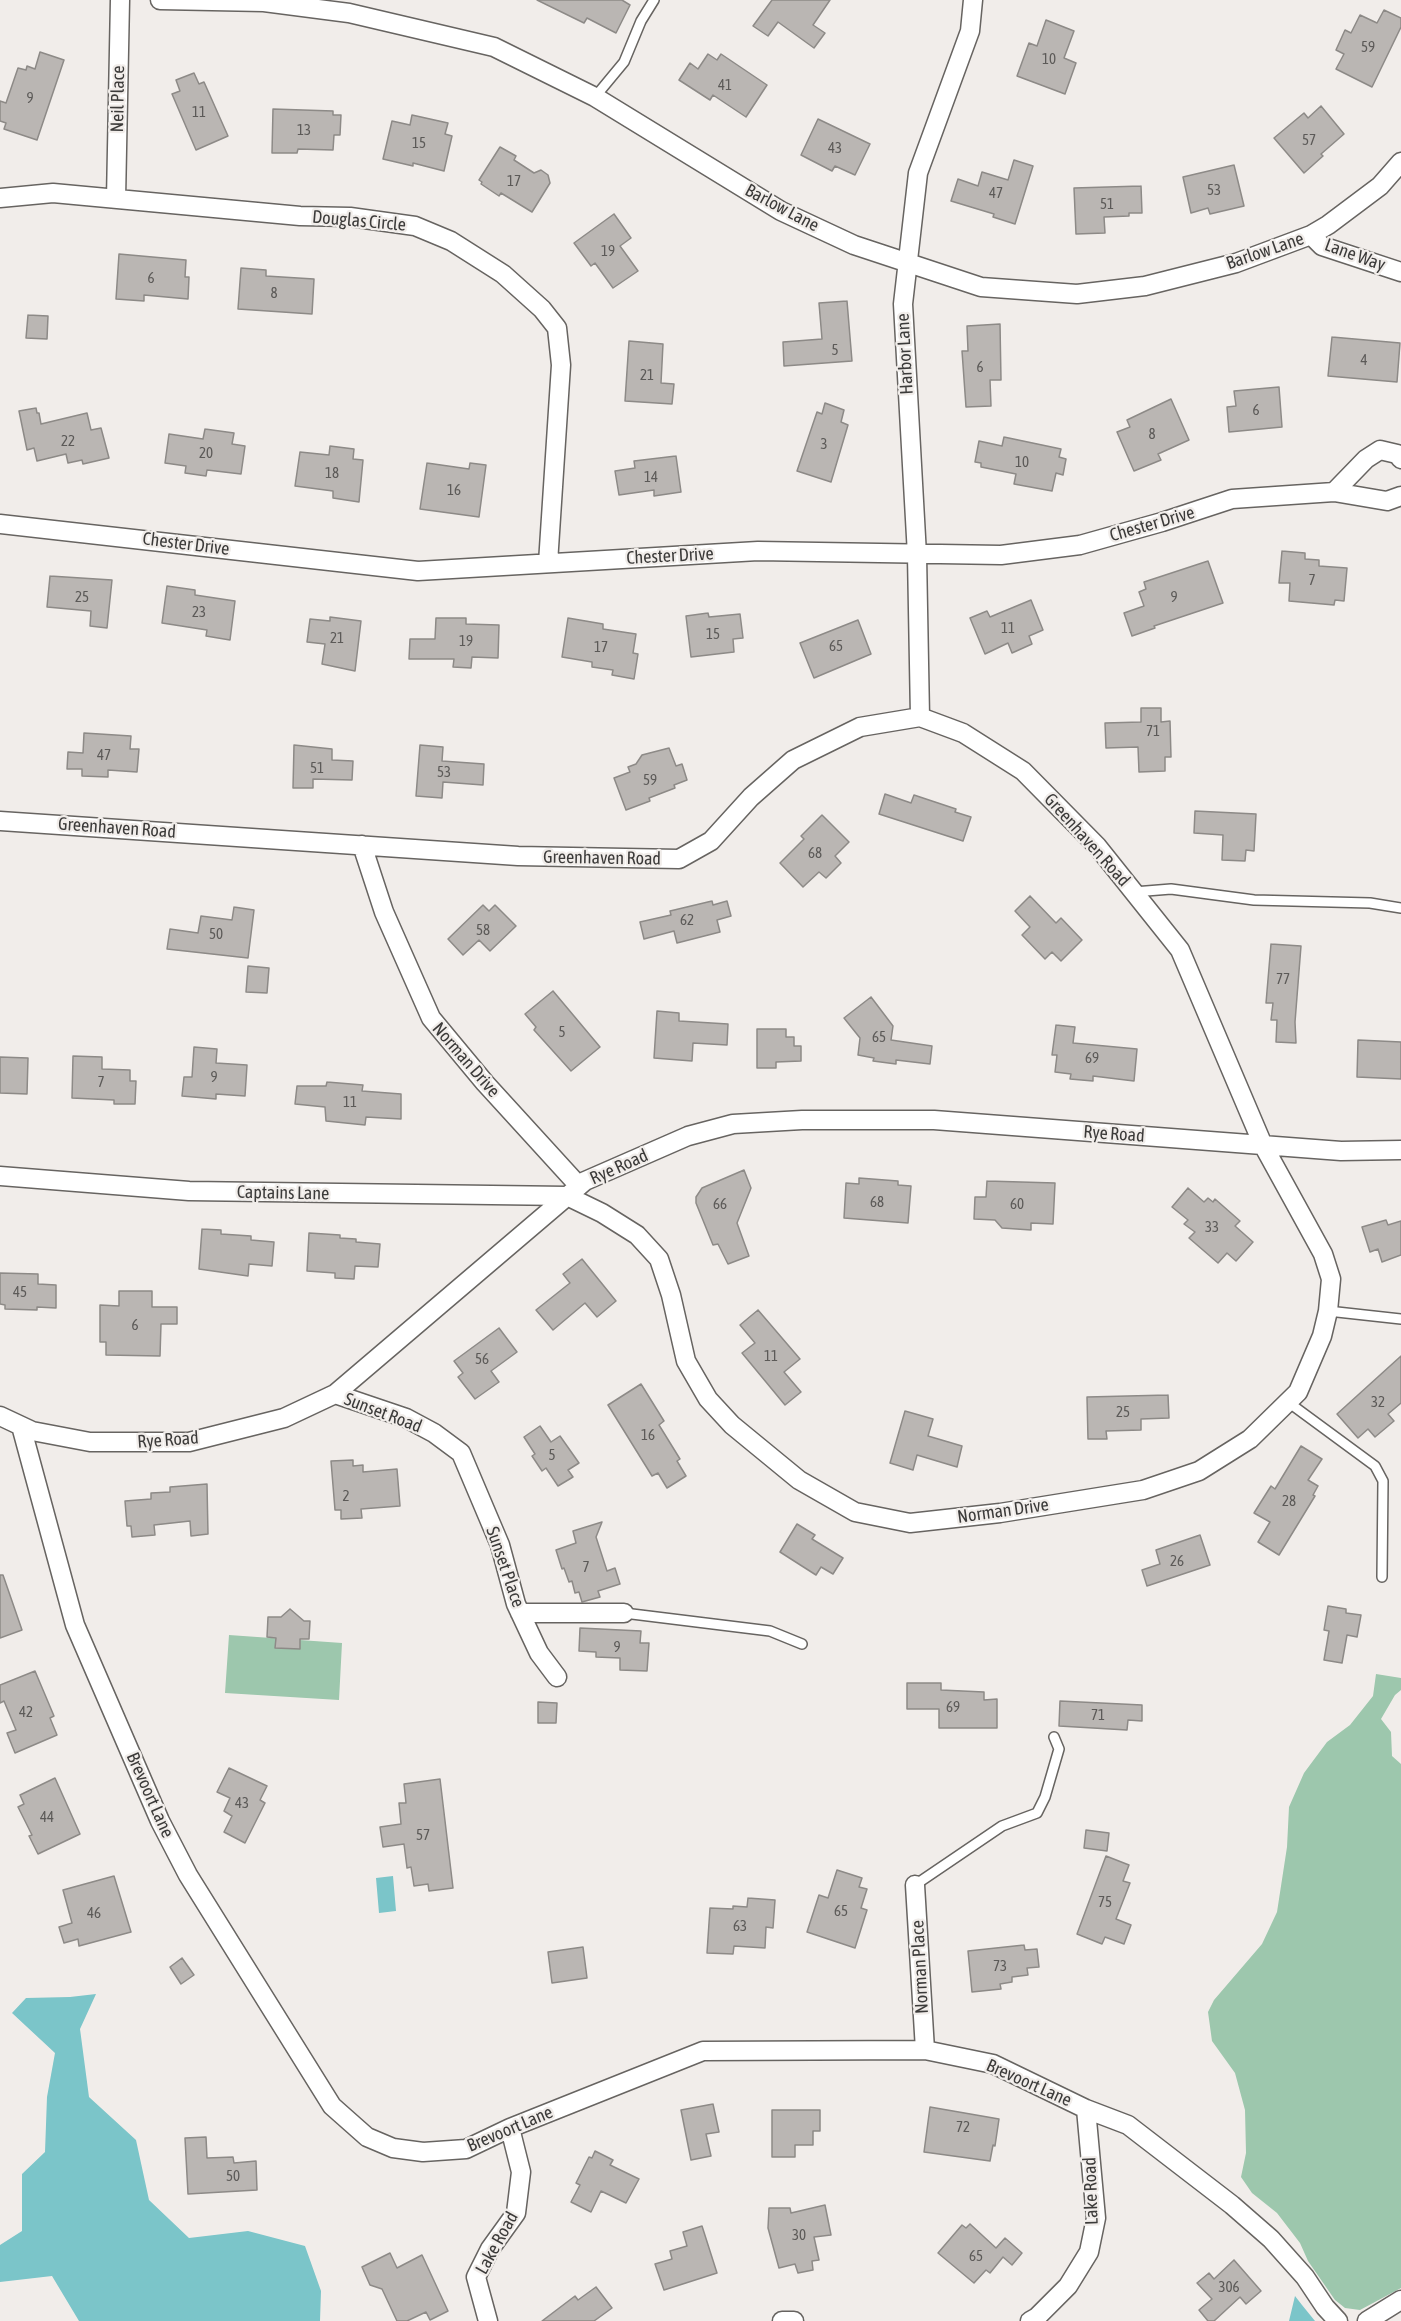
<!DOCTYPE html>
<html>
<head>
<meta charset="utf-8">
<style>
  body { margin:0 }
  canvas { display:block; background:#f1edea }
</style>
</head>
<body>
<canvas width="1401" height="2321"></canvas>
<script>
const g = document.querySelector('canvas').getContext('2d');
g.lineJoin = 'round';
function fill(path, color) {
  g.fillStyle = color;
  g.fill(path, 'evenodd');
}
function poly(rows) {
  const path = new Path2D();
  for (const r of rows) {
    path.moveTo(r[0], r[1]);
    for (let i = 2; i < r.length; i += 2) path.lineTo(r[i], r[i + 1]);
  }
  return path;
}
function stroke(path, color, width, dash) {
  g.strokeStyle = color;
  g.lineWidth = width;
  g.lineCap = dash ? 'butt' : 'round';
  g.setLineDash(dash || []);
  g.stroke(path);
}
function drawText(font, color, halo, rows, align = 'center') {
  g.font = font + ' "Asap Condensed",sans-serif';
  g.lineWidth = 4.5;
  g.setLineDash([]);
  g.textBaseline = 'middle';
  g.strokeStyle = halo;
  g.fillStyle = color;
  for (const [text, x, y, turn = 0] of rows) {
    g.save();
    g.translate(x, y);
    g.rotate((+turn || 0) * Math.PI / 180);
    g.textAlign = isNaN(turn) ? turn : align;
    if (halo) g.strokeText(text, 0, 0);
    g.fillText(text, 0, 0);
    g.restore();
  }
}
const green = poly([
  [229,1635,342,1643,339,1700,225,1693],
  [1376,1674,1401,1678,1401,1690,1395,1695,1381,1719,1391,1732,1392,1756,1401,1764,1401,2288,1360,2310,1345,2308,1335,2300,1308,2261,1300,2243,1277,2213,1252,2193,1241,2177,1246,2153,1245,2110,1235,2073,1212,2041,1208,2012,1214,2000,1262,1944,1277,1912,1287,1847,1289,1807,1304,1773,1327,1742,1350,1725,1373,1696]
]);
const water = poly([
  [393,1876,396,1911,379,1913,376,1878],
  [96,1994,80,2029,89,2097,136,2140,149,2200,189,2238,248,2231,305,2246,321,2291,320,2321,79,2321,52,2276,0,2282,0,2245,22,2231,22,2174,45,2152,47,2097,55,2053,12,2013,26,1998,70,1997],
  [1295,2296,1302,2305,1315,2321,1289,2321]
]);
const building = poly([
  [537,0,622,0,630,5,616,33,587,18,584,23,537,0],
  [772,0,830,0,813,25,825,33,814,48,778,22,768,36,753,26,772,0],
  [1384,10,1401,18,1401,27,1372,87,1336,69,1344,54,1336,50,1345,30,1351,33,1360,15,1377,23,1384,10],
  [1046,20,1074,31,1064,58,1076,63,1065,94,1017,76,1029,43,1037,46,1046,20],
  [40,52,64,60,37,140,4,129,6,123,0,121,0,101,6,103,18,68,26,70,27,66,35,69,40,52],
  [708,54,717,60,721,54,767,85,746,117,713,95,710,100,679,80,690,63,698,69,708,54],
  [194,73,199,84,204,82,228,136,196,150,172,94,180,91,176,80,194,73],
  [1321,106,1344,134,1321,154,1323,156,1304,173,1274,138,1304,113,1308,118,1321,106],
  [273,109,333,111,333,115,341,115,340,135,334,135,333,150,298,149,297,153,272,153,273,109],
  [412,115,448,123,445,134,452,136,444,171,413,163,413,166,383,159,392,121,410,125,412,115],
  [818,119,870,144,855,175,835,166,832,171,801,155,818,119],
  [500,147,516,156,514,160,534,173,541,170,548,175,550,183,532,212,501,193,499,196,481,184,482,182,479,180,500,147],
  [1014,160,1033,166,1015,224,993,217,994,214,951,201,958,179,978,186,982,172,1008,180,1014,160],
  [1234,165,1244,206,1210,214,1208,208,1191,213,1183,177,1234,165],
  [1141,186,1142,213,1129,213,1129,216,1104,217,1105,233,1076,234,1074,188,1141,186],
  [614,214,631,238,620,246,638,271,613,288,595,263,591,266,574,243,614,214],
  [119,254,186,260,185,277,189,277,188,299,144,295,144,301,116,299,119,254],
  [241,268,266,270,266,276,314,279,312,314,238,309,241,268],
  [847,301,852,361,784,366,783,342,822,339,819,303,847,301],
  [28,315,48,316,47,339,26,338,28,315],
  [1000,324,1001,380,990,380,991,406,966,407,962,351,968,351,967,326,1000,324],
  [1332,337,1400,343,1397,382,1328,376,1332,337],
  [629,341,663,344,661,383,674,384,672,404,625,401,629,341],
  [1279,387,1282,427,1229,432,1227,407,1236,406,1234,391,1279,387],
  [1171,399,1189,440,1158,454,1161,460,1134,471,1117,432,1130,427,1127,420,1171,399],
  [825,403,844,410,841,422,848,425,831,482,797,471,817,412,822,414,825,403],
  [36,408,37,413,39,413,41,424,87,413,91,430,101,428,109,458,83,464,82,460,68,463,66,454,37,461,34,448,27,450,19,411,36,408],
  [205,429,234,433,232,444,245,446,241,474,207,470,206,476,185,473,186,466,165,463,169,434,203,439,205,429],
  [1004,437,1061,449,1059,457,1066,459,1063,475,1056,473,1052,491,1014,484,1016,474,981,467,981,463,975,462,979,441,1002,446,1004,437],
  [330,446,354,449,353,459,363,460,359,502,333,498,333,491,295,486,300,452,329,455,330,446],
  [676,456,681,492,654,496,654,490,619,495,615,471,635,468,634,461,676,456],
  [427,463,469,469,470,463,486,465,479,517,420,509,427,463],
  [1282,551,1305,553,1305,559,1319,560,1319,566,1347,568,1344,601,1335,600,1334,605,1289,601,1290,583,1279,583,1282,551],
  [1208,561,1223,603,1154,626,1155,628,1132,636,1124,613,1144,606,1139,592,1146,589,1144,582,1208,561],
  [50,576,112,580,107,628,90,626,91,611,47,607,50,576],
  [167,586,195,590,195,595,235,601,230,640,206,636,207,630,162,623,167,586],
  [1031,600,1043,630,1029,636,1032,644,1012,653,1008,643,985,654,970,618,987,611,990,617,1031,600],
  [708,613,709,617,740,614,743,638,733,639,734,652,691,657,686,616,708,613],
  [330,617,361,621,355,671,322,664,325,644,307,642,310,619,330,621,330,617],
  [436,618,466,618,466,624,499,625,498,658,472,657,471,668,453,667,454,659,409,659,410,639,435,639,436,618],
  [568,618,603,624,603,629,636,634,633,653,638,654,634,679,612,675,613,670,592,667,592,662,562,657,568,618],
  [858,620,871,654,814,678,800,643,858,620],
  [1141,708,1161,708,1161,722,1170,721,1171,757,1165,757,1165,771,1139,772,1138,747,1106,748,1105,723,1141,722,1141,708],
  [84,733,131,736,130,749,139,749,137,772,108,770,108,777,82,776,82,769,67,769,68,752,83,753,84,733],
  [294,745,332,749,332,760,353,761,352,780,313,779,313,788,293,788,294,745],
  [420,745,443,747,442,761,484,764,483,785,443,782,442,798,416,796,420,745],
  [669,748,676,766,682,764,687,780,674,785,675,788,649,798,650,801,626,810,614,778,630,772,628,767,636,764,642,755,669,748],
  [885,794,911,803,914,795,956,809,955,812,971,817,963,841,879,814,885,794],
  [1195,811,1256,814,1254,851,1246,850,1245,861,1222,860,1223,835,1194,833,1195,811],
  [822,815,849,842,835,856,841,863,826,878,819,872,803,887,780,863,804,839,801,836,822,815],
  [1030,896,1056,923,1061,918,1082,940,1061,961,1052,952,1045,959,1022,935,1030,927,1015,911,1030,896],
  [712,901,713,905,727,901,731,916,717,920,720,932,677,943,674,931,644,939,640,922,671,915,670,911,712,901],
  [483,905,489,911,495,905,516,926,490,951,479,940,463,955,448,939,483,905],
  [234,907,254,910,248,958,167,949,170,929,198,933,201,916,232,920,234,907],
  [1271,944,1301,946,1295,1022,1296,1043,1276,1042,1277,1020,1271,1020,1273,1003,1266,1003,1271,944],
  [248,966,269,968,267,993,246,992,248,966],
  [553,991,600,1047,571,1071,534,1030,536,1027,525,1014,553,991],
  [871,997,893,1026,891,1040,932,1046,930,1064,896,1060,896,1064,873,1061,874,1058,858,1055,860,1038,844,1018,871,997],
  [657,1011,679,1013,679,1021,728,1024,727,1045,693,1043,692,1061,654,1058,657,1011],
  [1056,1025,1075,1027,1073,1043,1137,1049,1134,1081,1093,1076,1093,1081,1070,1079,1071,1074,1055,1072,1057,1055,1052,1055,1056,1025],
  [757,1029,786,1029,786,1037,794,1037,794,1046,801,1046,801,1061,776,1062,776,1068,757,1068,757,1029],
  [1358,1040,1401,1042,1401,1079,1357,1077,1358,1040],
  [194,1047,217,1049,216,1063,247,1065,245,1096,216,1094,216,1099,182,1096,184,1077,192,1077,194,1047],
  [73,1056,102,1057,102,1069,130,1070,130,1081,136,1081,135,1104,114,1104,114,1100,72,1098,73,1056],
  [0,1057,28,1058,27,1094,0,1093,0,1057],
  [327,1082,363,1085,362,1091,401,1094,401,1119,366,1117,365,1125,326,1121,325,1107,295,1104,297,1086,326,1086,327,1082],
  [744,1170,751,1188,737,1223,749,1256,728,1264,718,1244,713,1245,696,1203,696,1197,702,1188,744,1170],
  [859,1178,898,1181,898,1185,911,1186,908,1223,844,1218,846,1183,859,1184,859,1178],
  [987,1181,1055,1183,1053,1224,1031,1223,1031,1230,1002,1228,995,1220,974,1219,975,1197,986,1197,987,1181],
  [1188,1188,1204,1202,1208,1198,1213,1202,1215,1199,1240,1221,1235,1226,1253,1242,1236,1261,1227,1253,1218,1263,1189,1238,1195,1232,1184,1224,1188,1220,1172,1207,1188,1188],
  [1386,1220,1388,1225,1401,1221,1401,1255,1382,1262,1378,1249,1370,1252,1362,1227,1386,1220],
  [202,1229,221,1230,221,1234,251,1236,251,1240,274,1242,272,1266,249,1264,248,1276,199,1269,202,1229],
  [309,1233,340,1235,340,1238,356,1239,356,1242,380,1244,378,1267,355,1266,354,1279,335,1278,335,1273,307,1271,309,1233],
  [582,1259,616,1301,597,1317,585,1303,553,1330,536,1310,570,1283,563,1274,582,1259],
  [0,1273,38,1274,38,1284,56,1285,56,1308,37,1307,37,1310,5,1309,5,1305,0,1304,0,1273],
  [119,1291,152,1291,152,1307,177,1307,177,1324,161,1324,160,1356,106,1355,106,1342,100,1342,100,1305,119,1306,119,1291],
  [758,1310,800,1359,784,1372,801,1392,785,1405,742,1353,755,1343,740,1325,758,1310],
  [499,1328,517,1352,491,1371,499,1382,475,1399,458,1377,463,1373,454,1361,499,1328],
  [1401,1356,1401,1403,1388,1414,1394,1421,1375,1437,1368,1429,1358,1438,1337,1414,1401,1356],
  [641,1384,664,1421,659,1425,680,1459,677,1461,686,1476,667,1488,658,1473,652,1476,608,1405,641,1384],
  [1168,1395,1169,1418,1141,1419,1141,1430,1106,1431,1107,1439,1088,1439,1087,1397,1168,1395],
  [905,1411,933,1419,928,1436,962,1446,957,1467,917,1455,913,1470,890,1463,905,1411],
  [540,1426,551,1442,560,1436,579,1463,568,1470,573,1477,558,1486,546,1468,542,1471,532,1456,535,1454,524,1437,540,1426],
  [1301,1446,1322,1459,1308,1480,1318,1486,1313,1495,1315,1496,1279,1555,1258,1542,1270,1522,1254,1513,1271,1486,1275,1489,1301,1446],
  [353,1460,353,1466,363,1465,363,1472,397,1469,400,1506,361,1509,362,1518,341,1519,341,1510,335,1510,331,1461,353,1460],
  [207,1484,208,1534,191,1536,190,1521,154,1525,155,1535,132,1537,131,1526,127,1526,125,1501,151,1499,151,1493,170,1492,170,1487,207,1484],
  [602,1522,596,1537,607,1571,615,1568,620,1584,598,1591,600,1597,582,1602,579,1592,575,1593,572,1581,569,1582,564,1568,562,1569,556,1550,576,1543,573,1531,602,1522],
  [797,1524,815,1535,812,1539,843,1558,833,1574,821,1567,816,1575,780,1552,797,1524],
  [1200,1535,1210,1565,1147,1586,1142,1570,1160,1564,1156,1550,1200,1535],
  [0,1575,3,1575,22,1630,0,1638,0,1575],
  [1328,1606,1346,1609,1346,1613,1361,1615,1357,1637,1347,1635,1342,1663,1324,1660,1329,1631,1324,1630,1328,1606],
  [290,1609,304,1621,310,1621,309,1639,300,1639,300,1649,275,1648,276,1638,267,1637,268,1617,281,1617,290,1609],
  [580,1628,641,1631,640,1643,649,1643,647,1671,620,1670,620,1658,596,1657,596,1652,579,1651,580,1628],
  [35,1671,54,1716,50,1718,57,1735,15,1753,7,1733,16,1730,4,1701,0,1703,0,1685,35,1671],
  [907,1683,941,1683,941,1690,984,1692,984,1700,997,1699,997,1728,939,1728,939,1709,907,1709,907,1683],
  [1060,1701,1142,1705,1142,1721,1128,1720,1127,1730,1059,1726,1060,1701],
  [538,1702,557,1703,556,1723,538,1723,538,1702],
  [229,1768,267,1786,260,1800,265,1803,245,1843,224,1832,232,1816,224,1811,230,1798,217,1792,229,1768],
  [55,1778,80,1834,38,1854,29,1836,32,1835,18,1807,24,1804,20,1795,55,1778],
  [440,1779,453,1888,429,1891,428,1884,414,1886,411,1867,407,1868,404,1844,383,1847,380,1827,401,1824,399,1803,406,1803,404,1784,440,1779],
  [1086,1830,1109,1833,1107,1851,1084,1848,1086,1830],
  [1106,1856,1129,1865,1123,1881,1130,1883,1116,1919,1131,1925,1124,1944,1105,1937,1102,1944,1077,1934,1106,1856],
  [837,1870,862,1878,859,1887,867,1889,861,1908,867,1910,855,1948,807,1932,819,1895,828,1898,837,1870],
  [114,1876,131,1932,79,1946,78,1939,64,1943,59,1927,72,1923,63,1890,114,1876],
  [748,1898,775,1900,773,1928,766,1927,765,1948,734,1946,733,1954,707,1953,710,1908,733,1909,733,1906,747,1907,748,1898],
  [1024,1945,1025,1950,1037,1949,1039,1967,1027,1968,1028,1975,1012,1977,1012,1982,1000,1984,1001,1989,972,1992,968,1951,1024,1945],
  [583,1947,587,1978,552,1983,548,1952,583,1947],
  [182,1958,194,1975,181,1984,170,1967,182,1958],
  [713,2104,719,2132,706,2134,711,2156,691,2160,681,2110,713,2104],
  [930,2107,999,2119,995,2146,993,2145,990,2161,924,2152,930,2107],
  [772,2110,820,2110,820,2131,813,2131,813,2145,795,2145,795,2157,772,2157,772,2110],
  [206,2137,207,2158,233,2157,234,2163,256,2161,257,2190,188,2194,185,2138,206,2137],
  [595,2151,613,2160,610,2165,639,2179,626,2203,601,2191,591,2212,571,2202,580,2185,576,2183,589,2157,592,2158,595,2151],
  [825,2205,831,2235,814,2237,819,2260,812,2261,813,2270,798,2273,795,2264,779,2268,768,2228,769,2208,790,2208,791,2213,825,2205],
  [970,2224,996,2248,1005,2238,1022,2253,1012,2265,1003,2257,990,2273,986,2270,974,2283,938,2253,962,2225,966,2228,970,2224],
  [702,2226,717,2273,664,2290,655,2264,672,2259,670,2251,687,2246,683,2232,702,2226],
  [390,2253,397,2268,422,2255,448,2311,430,2320,426,2312,407,2321,397,2321,382,2289,370,2285,362,2267,390,2253],
  [1234,2260,1261,2291,1246,2304,1240,2297,1214,2321,1208,2321,1199,2310,1212,2299,1197,2283,1209,2273,1214,2279,1234,2260],
  [596,2287,612,2308,594,2321,542,2321,575,2296,578,2300,596,2287]
]);
const lane = poly([
  [595,97,624,62,641,21,654,0],
  [1134,892,1171,889,1254,900,1370,903,1401,908],
  [1328,1311,1401,1319],
  [1288,1402,1375,1466,1383,1481,1382,1577],
  [624,1613,770,1631,802,1644],
  [915,1885,1002,1826,1037,1813,1045,1797,1059,1749,1054,1737]
]);
const street = poly([
  [160,0,264,2,349,13,494,47,595,97,781,211,854,245,981,287,1077,294,1145,286,1236,263,1311,235,1328,225,1380,186,1401,162],
  [0,198,53,193,300,216,350,217,415,226,451,241,503,274,542,309,557,328,561,365,548,563],
  [116,199,120,0],
  [1311,235,1322,246,1401,272],
  [1334,492,1366,459,1380,450,1397,454,1401,459],
  [0,524,418,571,758,551,1001,555,1080,545,1162,522,1232,499,1334,492,1387,501,1401,496],
  [920,717,917,555,903,304,918,173,970,31,973,0],
  [0,821,518,856,679,859,711,841,751,797,793,760,860,727,920,717,963,733,1023,771,1097,846,1180,950,1263,1145,1323,1254,1331,1279,1328,1311,1322,1336,1298,1392,1250,1439,1199,1471,1143,1490,1000,1513,910,1523,855,1512,799,1480,732,1425,708,1399,686,1361,671,1295,659,1259,637,1235,602,1213,567,1196,189,1191,0,1176],
  [362,845,384,912,431,1018,485,1083,579,1186],
  [335,1394,406,1418,434,1433,461,1453,500,1545,516,1604,539,1653,557,1677],
  [0,1416,32,1431,90,1442,189,1442,284,1418,335,1394,585,1181,688,1136,733,1124,802,1120,934,1120,1341,1151,1401,1150],
  [21,1426,75,1625,160,1821,188,1875,332,2106,367,2137,393,2148,423,2152,466,2149,510,2128,703,2051,925,2050,993,2064,1086,2109,1128,2125,1232,2205,1271,2239,1305,2277,1325,2307,1338,2321],
  [520,1613,624,1613],
  [915,1885,925,2050],
  [488,2321,476,2277,490,2249,516,2213,521,2172,510,2128],
  [782,2321,794,2321],
  [1030,2321,1037,2317,1068,2286,1089,2252,1096,2218,1086,2109],
  [1367,2321,1401,2300]
]);
const numberNames = [
  ["59",1368,47],
  ["10",1049,59],
  ["41",725,85],
  ["9",30,98],
  ["11",199,112],
  ["13",304,130],
  ["57",1309,140],
  ["15",419,143],
  ["43",835,148],
  ["17",514,181],
  ["53",1214,190],
  ["47",996,193],
  ["51",1107,204],
  ["19",608,251],
  ["6",151,278],
  ["8",274,293],
  ["5",835,350],
  ["4",1364,360],
  ["6",980,367],
  ["21",647,375],
  ["6",1256,410],
  ["8",1152,434],
  ["22",68,441],
  ["3",824,444],
  ["20",206,453],
  ["10",1022,462],
  ["18",332,473],
  ["14",651,477],
  ["16",454,490],
  ["7",1312,580],
  ["25",82,597],
  ["9",1174,597],
  ["23",199,612],
  ["11",1008,628],
  ["15",713,634],
  ["21",337,638],
  ["19",466,641],
  ["65",836,646],
  ["17",601,647],
  ["71",1153,731],
  ["47",104,755],
  ["51",317,768],
  ["53",444,772],
  ["59",650,780],
  ["68",815,853],
  ["62",687,920],
  ["58",483,930],
  ["50",216,934],
  ["77",1283,979],
  ["5",562,1032],
  ["65",879,1037],
  ["69",1092,1058],
  ["9",214,1077],
  ["7",101,1082],
  ["11",350,1102],
  ["68",877,1202],
  ["66",720,1204],
  ["60",1017,1204],
  ["33",1212,1227],
  ["45",20,1292],
  ["6",135,1325],
  ["11",771,1356],
  ["56",482,1359],
  ["32",1378,1402],
  ["25",1123,1412],
  ["16",648,1435],
  ["5",552,1455],
  ["2",346,1496],
  ["28",1289,1501],
  ["26",1177,1561],
  ["7",586,1567],
  ["9",617,1647],
  ["69",953,1707],
  ["42",26,1712],
  ["71",1098,1715],
  ["43",242,1803],
  ["44",47,1817],
  ["57",423,1835],
  ["75",1105,1902],
  ["65",841,1911],
  ["46",94,1913],
  ["63",740,1926],
  ["73",1000,1966],
  ["72",963,2127],
  ["50",233,2176],
  ["30",799,2235],
  ["65",976,2256],
  ["306",1229,2287]
];
const streetNames = [
  ["Neil Place",118,99,-89],
  ["Barlow Lane",782,208,28],
  ["Douglas Circle",359,221,5],
  ["Barlow Lane",1265,251,-19],
  ["Lane Way",1355,255,20],
  ["Harbor Lane",905,354,-93],
  ["Chester Drive",1152,524,-16],
  ["Chester Drive",186,544,7],
  ["Chester Drive",670,556,-3],
  ["Greenhaven Road",117,828,4],
  ["Greenhaven Road",1087,840,48],
  ["Greenhaven Road",602,858,1],
  ["Norman Drive",466,1060,49],
  ["Rye Road",1114,1134,4],
  ["Rye Road",619,1167,-24],
  ["Captains Lane",283,1193,1],
  ["Sunset Road",383,1413,21],
  ["Rye Road",168,1440,-4],
  ["Norman Drive",1003,1511,-8],
  ["Sunset Place",505,1567,71],
  ["Brevoort Lane",150,1795,66],
  ["Norman Place",920,1967,-93],
  ["Brevoort Lane",1029,2083,24],
  ["Brevoort Lane",510,2129,-23],
  ["Lake Road",1091,2191,-92],
  ["Lake Road",497,2243,-61]
];
fill(green, '#9dc7ad');
fill(water, '#7bc5c9');
fill(building, '#bab6b3');
stroke(building, '#8d8a87', 1.5);
stroke(lane, '#676461', 12);
stroke(street, '#676461', 21);
stroke(lane, '#fff', 9);
stroke(street, '#fff', 18);
drawText('15px', '#5c5a58', null, numberNames);
drawText('18px', '#3c3b3a', '#f1edea', streetNames);
</script>
</body>
</html>
